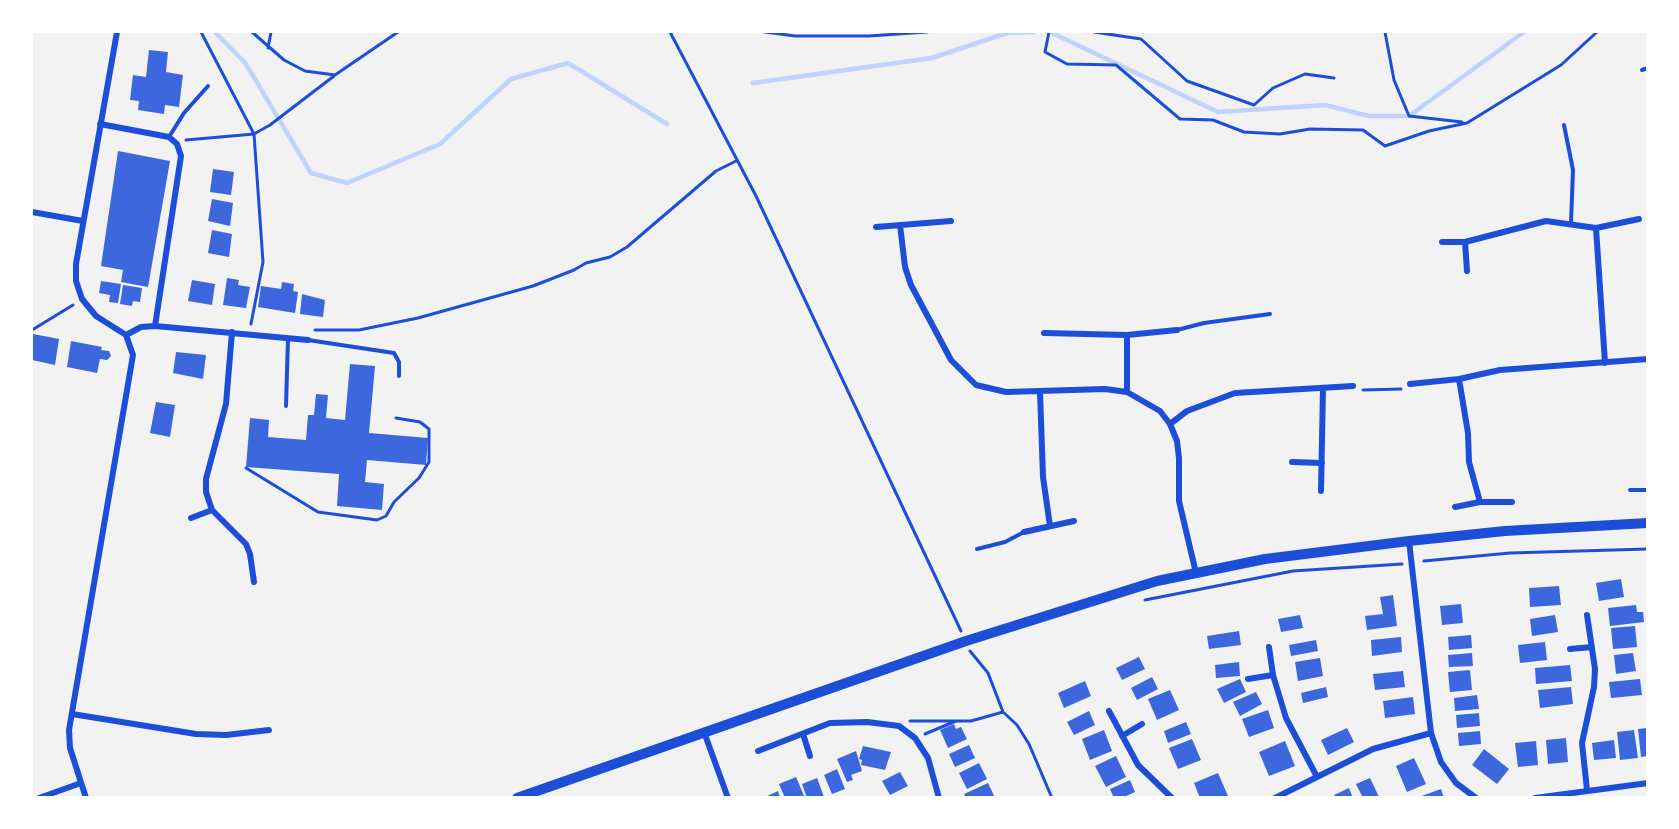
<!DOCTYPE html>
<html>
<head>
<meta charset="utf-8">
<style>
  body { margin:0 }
  #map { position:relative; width:1679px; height:829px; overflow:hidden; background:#f2f2f2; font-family:Raleway,sans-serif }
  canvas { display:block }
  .frame { position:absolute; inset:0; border:33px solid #fff; pointer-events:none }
</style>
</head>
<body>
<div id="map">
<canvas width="1679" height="829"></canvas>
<div class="frame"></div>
</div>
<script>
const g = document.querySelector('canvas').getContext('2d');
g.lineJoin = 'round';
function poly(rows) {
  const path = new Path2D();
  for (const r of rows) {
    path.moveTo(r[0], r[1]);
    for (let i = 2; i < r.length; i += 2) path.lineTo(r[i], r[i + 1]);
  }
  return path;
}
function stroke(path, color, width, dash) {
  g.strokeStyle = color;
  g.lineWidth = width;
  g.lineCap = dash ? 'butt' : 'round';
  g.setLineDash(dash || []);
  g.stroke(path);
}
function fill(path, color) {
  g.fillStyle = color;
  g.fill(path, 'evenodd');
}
const stream = poly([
  [215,32,246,64,311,173,347,183,440,144,511,79,568,63,667,124],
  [1050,32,1218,112,1325,105,1369,116,1409,116,1524,32],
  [753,83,932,58,1007,33,1034,32]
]);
const building = poly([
  [149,50,168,52,166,72,183,75,179,107,165,105,164,114,138,110,139,101,130,100,133,75,146,77],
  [118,151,170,161,148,287,121,282,123,270,101,266],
  [213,169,234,172,231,195,210,192],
  [212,199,233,203,230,226,208,221],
  [212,230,232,234,229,257,208,253],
  [227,278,239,280,238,285,250,287,246,308,223,305],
  [192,280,215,284,212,305,188,301],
  [101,281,121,284,118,303,109,302,110,295,99,293],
  [282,282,294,284,293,291,298,292,295,313,258,307,261,286,281,289],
  [123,285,142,288,140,302,133,301,132,306,120,304],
  [302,294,325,300,323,317,300,314],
  [33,334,59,339,55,365,32,360],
  [71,341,102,347,101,350,109,351,111,356,107,360,100,359,97,373,67,367],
  [176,352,206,355,203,379,173,373],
  [350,364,375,366,369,433,428,438,426,465,367,460,365,482,384,484,382,510,337,506,339,474,246,467,250,418,269,420,268,437,306,440,308,415,314,415,316,394,328,395,326,418,345,420],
  [156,402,175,405,170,437,150,433],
  [1621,579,1624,597,1599,601,1596,583],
  [1559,586,1561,605,1530,607,1529,588],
  [1393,595,1397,626,1367,630,1365,616,1383,614,1380,597],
  [1461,604,1463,623,1442,625,1440,606],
  [1636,605,1637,612,1643,612,1644,622,1610,626,1608,608],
  [1300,615,1303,628,1281,632,1278,619],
  [1555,615,1558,632,1532,636,1530,619],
  [1635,626,1637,647,1613,649,1611,628],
  [1239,631,1241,645,1209,649,1207,636],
  [1471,635,1472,648,1449,650,1448,637],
  [1401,637,1402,652,1372,656,1371,640],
  [1316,640,1318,651,1291,656,1289,645],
  [1545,642,1547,660,1520,663,1518,645],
  [1472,653,1473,666,1449,667,1448,655],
  [1633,653,1636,671,1616,674,1614,655],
  [1139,657,1145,669,1122,680,1116,668],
  [1320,658,1323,676,1298,681,1295,662],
  [1239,662,1240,676,1216,678,1215,665],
  [1570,665,1572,681,1536,684,1535,668],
  [1470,670,1472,690,1450,692,1448,672],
  [1403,671,1405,687,1375,690,1373,674],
  [1152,677,1158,689,1137,700,1131,688],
  [1240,679,1246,692,1224,703,1217,689],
  [1640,679,1642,695,1611,698,1609,682],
  [1085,681,1091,696,1064,708,1058,693],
  [1326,687,1328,697,1303,703,1301,693],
  [1571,687,1573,704,1540,708,1538,690],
  [1170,690,1179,710,1157,720,1148,699],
  [1256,692,1262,704,1240,716,1233,702],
  [1477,695,1479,709,1455,711,1454,698],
  [1413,697,1415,714,1385,718,1383,701],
  [1268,710,1274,728,1249,737,1242,719],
  [1089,711,1095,725,1074,735,1067,722],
  [1479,713,1480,726,1457,728,1456,715],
  [1186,722,1191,734,1168,743,1164,731],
  [954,724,956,729,961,727,967,739,948,748,940,730],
  [1347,728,1354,742,1328,755,1321,740],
  [1647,728,1647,756,1641,757,1638,729],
  [1104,730,1112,751,1090,760,1082,739],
  [1634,730,1638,758,1620,760,1617,732],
  [1480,731,1481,744,1459,746,1458,733],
  [1566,738,1568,762,1548,764,1546,740],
  [1192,739,1201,760,1178,769,1169,748],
  [1614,740,1616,758,1594,760,1592,743],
  [1285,741,1295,766,1269,776,1259,752],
  [1536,741,1538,765,1518,767,1515,743],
  [969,745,975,758,955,767,949,754],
  [863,746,891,752,885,770,861,765,862,760,859,759],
  [1484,749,1509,769,1497,784,1472,765],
  [856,751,862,771,851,775,853,780,847,782,837,759],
  [1116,756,1126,777,1106,787,1095,766],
  [1414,758,1426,784,1407,792,1396,766],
  [979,763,987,779,967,789,959,773],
  [837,769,845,789,832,794,824,775],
  [900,772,908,786,890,795,882,781],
  [1218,773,1228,796,1200,798,1194,783],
  [796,777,805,798,785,798,779,784],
  [817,778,824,797,807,798,802,784],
  [1370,778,1379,797,1377,798,1363,798,1356,784],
  [1130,780,1135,792,1122,798,1114,798,1110,789],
  [988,783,995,798,966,798,964,794],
  [1349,788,1353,798,1336,798,1334,795],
  [1441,789,1444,798,1420,798,1419,797],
  [778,791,780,798,763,798]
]);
const path = poly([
  [201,32,254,134,263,262,251,324],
  [252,32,284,60,305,71,335,75,398,32],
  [670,32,756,196,961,631],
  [765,32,795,36,869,36,927,32],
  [1049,32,1045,52,1067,64,1116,65,1180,119,1213,120,1244,132,1280,134,1310,129,1363,130,1385,146,1429,131,1467,123,1561,65,1597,32],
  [1094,32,1141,39,1187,81,1254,105,1273,88,1305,74,1334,78],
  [1385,32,1394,80,1409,116,1462,122],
  [268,48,271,32],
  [186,140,254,134,270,125,334,76],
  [32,330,73,305],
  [315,330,359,330,418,318,533,286,574,270,586,263,610,257,627,247,716,171,736,161],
  [1363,390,1401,389],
  [246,468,318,512,377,520,386,516,394,502,419,478,429,462,429,429,420,422,396,418],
  [1424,561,1510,553,1648,549],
  [1145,600,1293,571,1402,564],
  [970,651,988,673,1003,712,1017,725,1029,744,1052,798],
  [910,721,954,721],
  [925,734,956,721,971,721,1003,712]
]);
const service = poly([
  [1642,70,1648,68],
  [1564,125,1573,170,1571,223],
  [169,137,184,113,208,86],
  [1177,330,1204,323,1270,314],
  [308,340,394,353,399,362,399,376],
  [286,406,288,338],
  [1630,490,1648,490],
  [977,549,1005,542,1024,532]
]);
const minor = poly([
  [117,32,76,264,76,281,82,299,96,316,126,335,141,327,155,326,308,340],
  [100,124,169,137,177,144,181,156,155,326],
  [32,212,83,221],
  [900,225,905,267,911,285,951,360,976,385,1006,392,1105,389,1127,392,1160,411,1170,424,1177,441,1179,458,1179,501,1196,573],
  [876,227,951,221],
  [1596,228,1639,219],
  [1442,242,1465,242,1546,221,1596,228,1605,363],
  [1465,242,1467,271],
  [232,332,226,404,206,479,206,492,212,510,246,544,250,554,254,582],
  [1044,333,1127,335,1177,330],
  [1127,335,1127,392],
  [1410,384,1459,379,1500,370,1648,359],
  [1040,392,1043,477,1050,526],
  [1170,424,1187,411,1235,393,1353,386],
  [1292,462,1322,463],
  [1321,491,1323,388],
  [1480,502,1512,502],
  [1455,507,1480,502,1469,462,1468,433,1459,379],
  [191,518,212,510],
  [1024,532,1074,521],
  [1409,541,1431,733,1441,762,1456,783,1476,798],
  [1269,647,1273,675,1286,718,1316,775],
  [1570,649,1592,647],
  [1248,679,1273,675],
  [1109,711,1138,765,1172,798],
  [72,714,196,734,226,735,269,730],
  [704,732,728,798],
  [803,734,810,756],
  [1122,736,1142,724],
  [758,751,830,723,867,722,899,726,915,738,928,758,939,798],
  [1587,790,1582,743,1594,687,1595,669,1587,615],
  [39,798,81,783],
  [86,798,70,748,69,730,133,355,126,335],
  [1275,798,1373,749,1431,733],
  [1535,798,1648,783]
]);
const tertiary = poly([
  [517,798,966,641,1157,581,1265,559,1409,541,1505,531,1648,523]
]);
stroke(stream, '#bfd3fe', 4.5);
fill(building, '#3d67dc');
stroke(path, '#1d4ed8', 3);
stroke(service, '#1d4ed8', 4);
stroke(minor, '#1d4ed8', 6);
stroke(tertiary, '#1d4ed8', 10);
</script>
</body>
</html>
